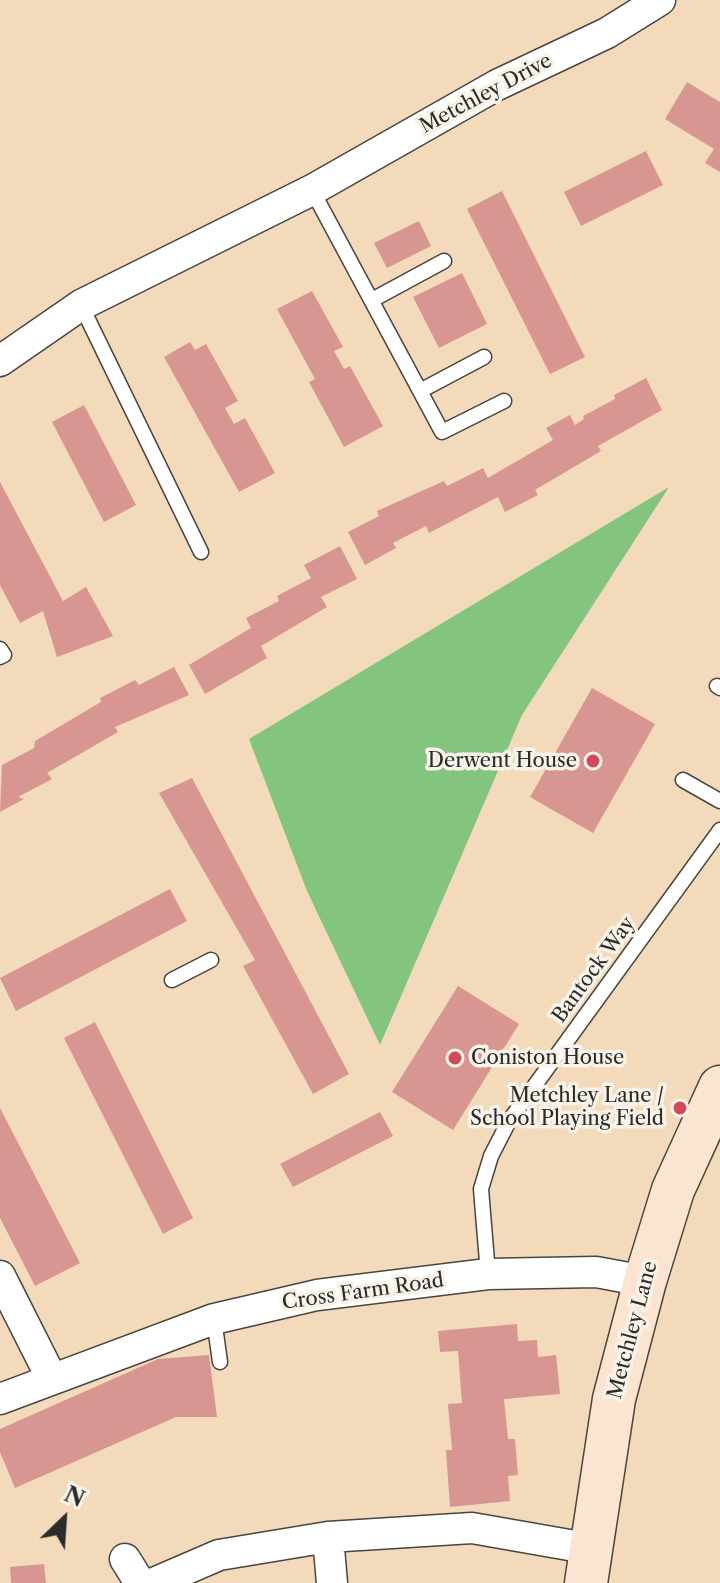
<!DOCTYPE html>
<html>
<head>
<meta charset="utf-8">
<style>
  body { margin:0 }
  #map { position:relative; width:720px; height:1583px; overflow:hidden; background:#f3daba; font-family:"Libre Caslon Text",serif }
  canvas { display:block }
  .north { position:absolute; left:24px; top:1479px; width:80px; height:80px; -webkit-text-stroke:6px #f7f3e8; paint-order:stroke; rotate:25deg; font-size:22px; font-weight:700; line-height:32px; text-align:center; color:#2b2b2b }
  .north::after { content:''; display:block; margin:auto; width:28px; height:36px; background:#2b2b2b; clip-path:polygon(50% 0,100% 100%,50% 72%,0 100%) }
</style>
</head>
<body>
<div id="map">
<canvas width="720" height="1583"></canvas>
<div class="north">N</div>
</div>
<script>
const g = document.querySelector('canvas').getContext('2d');
g.lineJoin = 'round';
function fill(path, color) {
  g.fillStyle = color;
  g.fill(path, 'evenodd');
}
function poly(rows) {
  const path = new Path2D();
  for (const r of rows) {
    path.moveTo(r[0], r[1]);
    for (let i = 2; i < r.length; i += 2) path.lineTo(r[i], r[i + 1]);
  }
  return path;
}
function stroke(path, color, width, dash) {
  g.strokeStyle = color;
  g.lineWidth = width;
  g.lineCap = dash ? 'butt' : 'round';
  g.setLineDash(dash || []);
  g.stroke(path);
}
function drawText(font, color, halo, rows, align = 'center') {
  g.font = font + ' "Libre Caslon Text",serif';
  g.lineWidth = 7;
  g.setLineDash([]);
  g.textBaseline = 'middle';
  g.strokeStyle = halo;
  g.fillStyle = color;
  for (const [text, x, y, turn = 0] of rows) {
    g.save();
    g.translate(x, y);
    g.rotate((+turn || 0) * Math.PI / 180);
    g.textAlign = isNaN(turn) ? turn : align;
    if (halo) g.strokeText(text, 0, 0);
    g.fillText(text, 0, 0);
    g.restore();
  }
}
const green = poly([
  [669,487,522,715,380,1045,307,891,249,739]
]);
const building = poly([
  [687,82,720,102,720,172,705,163,714,149,665,119],
  [646,151,663,185,581,226,564,192],
  [502,191,585,357,550,374,467,209],
  [419,221,431,246,387,268,374,243],
  [462,273,487,324,439,348,413,297],
  [312,291,343,347,334,351,344,369,350,366,383,426,344,447,309,382,315,379,277,309],
  [190,342,195,350,206,344,238,401,225,408,234,424,245,418,275,473,239,492,164,357],
  [646,378,662,410,598,446,601,451,535,490,538,495,505,512,498,497,429,533,426,526,393,543,396,548,365,565,348,532,379,516,377,511,444,481,447,486,483,468,488,478,553,440,546,428,570,415,575,425,584,419,583,416,615,399,614,395],
  [84,405,136,505,104,522,52,422],
  [0,482,63,601,86,587,113,636,57,657,43,611,20,623,0,585],
  [340,546,357,579,321,597,327,607,261,646,267,658,205,694,189,665,251,628,246,618,279,601,277,596,311,578,304,565],
  [174,667,189,695,115,727,118,732,47,773,52,779,18,797,24,799,0,812,2,765,34,748,35,741,101,702,100,698,135,680,139,685],
  [592,688,655,724,593,833,530,797],
  [192,778,349,1074,313,1094,243,966,255,960,159,793],
  [170,889,187,921,16,1011,0,978],
  [458,986,519,1024,453,1130,392,1092],
  [95,1022,193,1218,163,1234,64,1038],
  [0,1108,80,1263,35,1286,0,1218],
  [380,1112,393,1136,293,1187,280,1164],
  [517,1324,518,1341,537,1340,538,1357,556,1355,560,1394,504,1399,508,1439,515,1439,518,1475,508,1476,510,1501,450,1507,446,1450,452,1450,448,1404,462,1403,458,1351,440,1352,438,1331],
  [209,1355,217,1417,176,1417,15,1488,0,1452,0,1429,158,1359],
  [44,1564,46,1583,11,1583,10,1567]
]);
const service = poly([
  [312,190,442,432,504,401],
  [372,300,444,261],
  [81,305,201,552],
  [420,391,484,357],
  [0,649,4,655,0,657],
  [717,686,720,688],
  [683,780,720,801],
  [172,980,211,960],
  [488,1274,481,1189,491,1156,509,1121,720,830],
  [214,1319,220,1362]
]);
const minor = poly([
  [0,361,81,305,312,190,497,85,607,33,660,0],
  [0,1276,51,1377],
  [0,1399,214,1319,317,1295,488,1274,596,1272,645,1281],
  [328,1537,332,1583],
  [125,1559,140,1583],
  [154,1583,219,1555,328,1537,472,1528,592,1549]
]);
const secondary = poly([
  [586,1583,614,1399,645,1281,673,1190,720,1087]
]);
const markers = [
  [593,761,8,"#d1495b"],
  [455,1058,8,"#d1495b"],
  [680,1108,8,"#d1495b"]
];
const streetNames = [
  ["Metchley Drive",486,94,-28],
  ["Bantock Way",594,970,-54],
  ["Cross Farm Road",363,1292,-8],
  ["Metchley Lane",633,1330,-75]
];
const poiNames = [
  ["Derwent House",577,761],
  ["Coniston House",471,1058,"left"],
  ["Metchley Lane /",664,1096],
  ["School Playing Field",664,1119]
];
fill(green, '#83c57e');
fill(building, '#d89693');
stroke(service, '#494540', 17);
stroke(minor, '#494540', 33);
stroke(secondary, '#494540', 45);
stroke(service, '#fff', 14);
stroke(minor, '#fff', 30);
stroke(secondary, '#fce5d0', 42);
for (const [x, y, r, color] of markers) {
  const dot = new Path2D();
  dot.arc(x, y, r, 0, 2 * Math.PI);
  g.fillStyle = color;
  g.fill(dot);
  stroke(dot, '#f7f3e8', 3);
}
drawText('20px', '#2b2b2b', '#f7f3e8', streetNames);
drawText('20px', '#2b2b2b', '#f7f3e8', poiNames, 'right');
</script>
</body>
</html>
